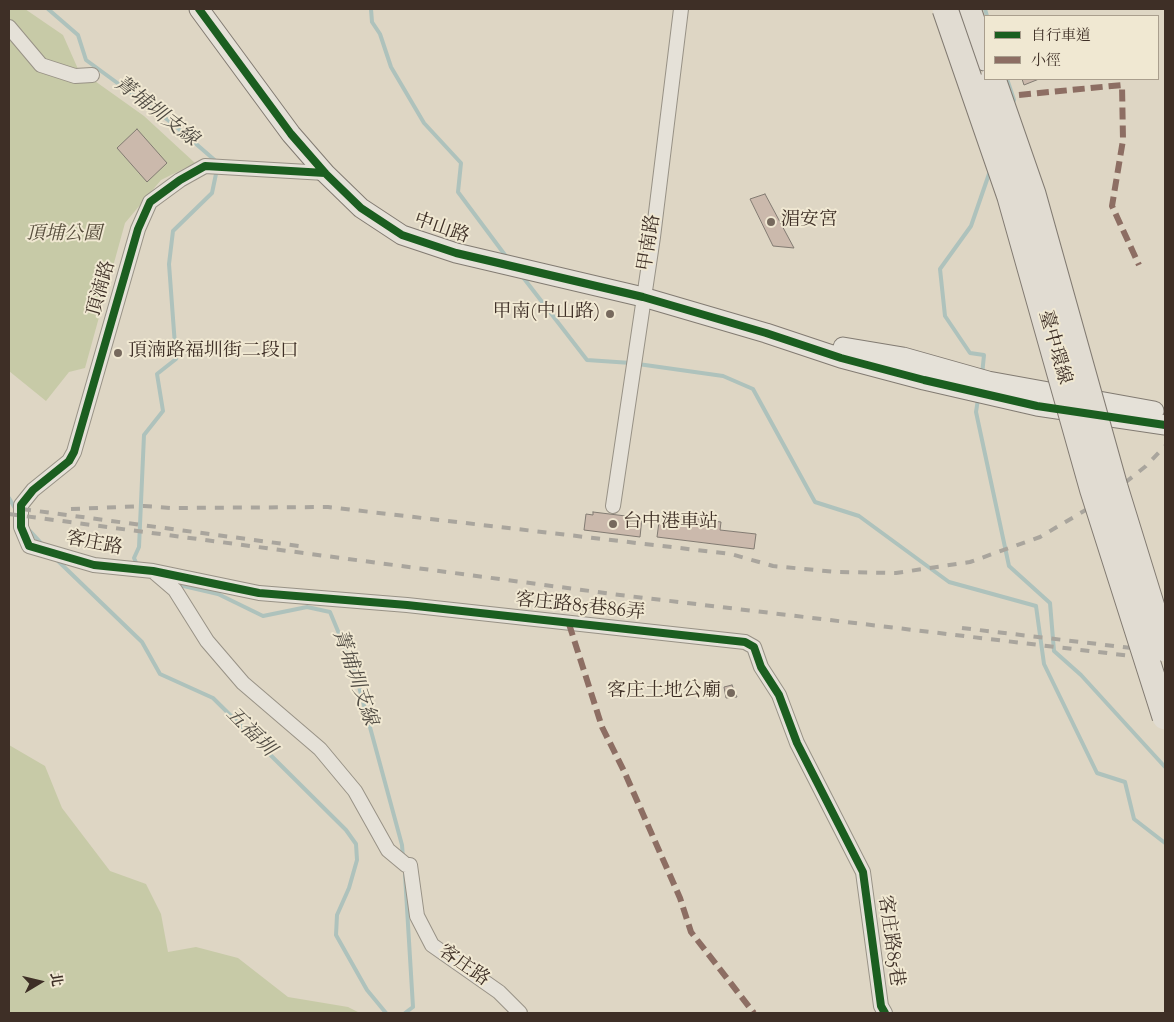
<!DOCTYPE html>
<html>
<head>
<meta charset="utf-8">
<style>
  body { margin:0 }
  #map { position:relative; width:1174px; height:1022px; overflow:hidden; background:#ded6c4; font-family:"Sorts Mill Goudy","Noto Serif TC",serif }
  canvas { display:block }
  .frame { position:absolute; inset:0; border:10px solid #3e2f26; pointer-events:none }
  .legend { position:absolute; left:984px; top:15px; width:175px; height:65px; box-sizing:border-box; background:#f0e8d2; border:1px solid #a99e8d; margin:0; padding:6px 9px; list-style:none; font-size:15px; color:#3e2f26 }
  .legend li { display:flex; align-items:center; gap:10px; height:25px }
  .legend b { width:25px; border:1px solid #a99e8d }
  .north { position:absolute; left:15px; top:957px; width:50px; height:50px; -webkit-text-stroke:4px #f0e8d2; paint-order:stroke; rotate:81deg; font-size:14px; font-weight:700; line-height:20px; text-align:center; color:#3e2f26 }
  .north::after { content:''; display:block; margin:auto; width:18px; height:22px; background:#3e2f26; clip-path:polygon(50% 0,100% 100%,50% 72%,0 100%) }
</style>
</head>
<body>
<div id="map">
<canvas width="1174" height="1022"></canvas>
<div class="frame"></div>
<ul class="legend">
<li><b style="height:6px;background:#1b5e20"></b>自行車道</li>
<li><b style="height:6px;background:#8d6e63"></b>小徑</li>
</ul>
<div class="north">北</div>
</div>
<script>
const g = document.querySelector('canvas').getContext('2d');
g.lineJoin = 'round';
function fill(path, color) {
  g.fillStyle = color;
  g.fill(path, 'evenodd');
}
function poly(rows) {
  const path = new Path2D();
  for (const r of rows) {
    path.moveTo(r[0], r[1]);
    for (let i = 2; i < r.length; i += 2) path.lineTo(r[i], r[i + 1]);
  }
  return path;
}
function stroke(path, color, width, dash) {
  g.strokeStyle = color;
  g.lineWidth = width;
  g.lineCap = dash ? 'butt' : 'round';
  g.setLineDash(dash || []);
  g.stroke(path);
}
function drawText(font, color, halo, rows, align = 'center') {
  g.font = font + ' "Sorts Mill Goudy","Noto Serif TC",serif';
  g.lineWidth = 4;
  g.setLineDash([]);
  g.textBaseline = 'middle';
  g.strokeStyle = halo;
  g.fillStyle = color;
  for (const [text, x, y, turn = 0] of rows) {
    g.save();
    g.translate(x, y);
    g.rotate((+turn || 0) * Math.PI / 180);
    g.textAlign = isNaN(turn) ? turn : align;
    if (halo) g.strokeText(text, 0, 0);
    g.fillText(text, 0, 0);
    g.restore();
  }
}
const green = poly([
  [9,9,25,9,63,35,78,69,144,116,195,163,161,180,125,223,85,368,69,372,46,401,9,371],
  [9,745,45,766,62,808,110,871,146,884,161,914,168,952,196,947,238,958,288,997,348,1007,360,1013,9,1013]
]);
const stream = poly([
  [48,9,78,35,86,60,172,123,218,163],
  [371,9,372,22,380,34,391,67,424,123,461,163,458,192,508,259],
  [985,9,987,16],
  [1007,79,1014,100,1012,105],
  [522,276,587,360,631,363],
  [638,364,723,376,753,389,815,502,859,516,949,582,1036,606,1044,664,1097,773,1125,782,1134,819,1165,843],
  [982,375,984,355,970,353,945,316,940,269,971,226,990,171],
  [978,399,976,412,1009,566,1050,603,1054,651,1081,675,1165,767],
  [9,498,16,510],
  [30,531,42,544],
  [57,560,142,642,160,674,213,698,346,830,356,844,357,860,349,888,337,915,336,935,367,990,386,1013],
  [138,567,134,558,139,547,144,435,163,411,157,374,176,359,169,264,173,231,212,193,217,169],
  [175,584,218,594,263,616,307,607,330,612,355,672,402,845,403,858],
  [405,875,413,1007,405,1013]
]);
const building = poly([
  [1022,79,1039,79,1024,85,1022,79],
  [137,129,167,163,147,182,117,148,137,129],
  [765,194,794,248,773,246,750,199,765,194],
  [593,512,642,518,640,537,584,530,586,514,593,515,593,512],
  [675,516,721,522,720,530,756,534,754,549,657,537,659,522,675,524,675,516],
  [732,685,737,697,726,698,724,687,732,685]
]);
const street = poly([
  [9,27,41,65,75,76,92,75],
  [325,173,205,166,180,180,150,202,138,229,74,452,69,461,33,490,21,505,21,527,29,546,94,565,153,571,259,593,407,605,745,642,754,647,761,667,779,695,797,743,863,872,881,1006,885,1013],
  [613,506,653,237,681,9],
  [154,572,175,590,207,641,243,683,320,749,355,791,388,850,406,865,410,865,417,916,432,945,499,992,520,1013]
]);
const secondary = poly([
  [199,9,291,134,325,173,361,208,402,235,456,253,643,297,766,333,841,358,924,380,1037,406,1165,425],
  [843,347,903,357,988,381,1154,411]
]);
const highway = poly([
  [968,9,985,58]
]);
const rail = poly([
  [22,509,299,546],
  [71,509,144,506,171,508,328,507,731,554,773,566,836,572,896,573,970,562,1040,537,1106,498,1146,466,1165,446],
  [9,514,620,595,1165,660],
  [962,628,1165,652]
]);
const highwayBridge = poly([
  [945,9,1010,197,1093,491,1165,717],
  [993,79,1033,194,1115,487,1165,649]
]);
const quiet = poly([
  [1019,95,1122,85,1123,140,1112,206,1139,265],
  [569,624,602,727,624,771,680,898,691,932,754,1013]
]);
const cycleway = poly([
  [199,9,291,134,325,173,361,208,402,235,456,253,643,297,766,333,841,358,924,380,1037,406,1165,425],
  [325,173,205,166,180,180,150,202,138,229,74,452,69,461,33,490,21,505,21,527,29,546,94,565,153,571,259,593,407,605,745,642,754,647,761,667,779,695,797,743,863,872,881,1006,885,1013]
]);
const markers = [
  [771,222,5,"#76695d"],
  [610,314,5,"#76695d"],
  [118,353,5,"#76695d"],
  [613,524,5,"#76695d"],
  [731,693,5,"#76695d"]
];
const poiNames = [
  ["湄安宮",781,222],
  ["甲南(中山路)",600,314,"right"],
  ["頂湳路福圳街二段口",128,353],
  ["台中港車站",623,524],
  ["客庄土地公廟",721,693,"right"]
];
const streetNames = [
  ["中山路",441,230,19],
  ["甲南路",651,243,-81],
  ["頂湳路",103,289,-74],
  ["臺中環線",1053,348,74],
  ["客庄路",94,545,11],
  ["客庄路85巷86弄",580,608,6],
  ["客庄路85巷",889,941,82],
  ["客庄路",463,967,35]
];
const parkNames = [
  ["頂埔公園",64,236]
];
const waterNames = [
  ["菁埔圳支線",155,113,38],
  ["菁埔圳支線",353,678,71],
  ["五福圳",249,733,45]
];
fill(green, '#c7caa7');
stroke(stream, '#aec2bc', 4);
fill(building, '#cbb9ac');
stroke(building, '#827b72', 1);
stroke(street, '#989286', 16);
stroke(secondary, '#827b72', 21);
stroke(highway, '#827b72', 27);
stroke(street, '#e5e1d8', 14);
stroke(secondary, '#e5e1d8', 19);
stroke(highway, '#e1dcd2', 25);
stroke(rail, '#a9a59d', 4, [9, 9]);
stroke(highwayBridge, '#827b72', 27, []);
stroke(highwayBridge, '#e1dcd2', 25);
stroke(quiet, '#8d6e63', 6, [12, 6]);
stroke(cycleway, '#1b5e20', 8);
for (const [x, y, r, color] of markers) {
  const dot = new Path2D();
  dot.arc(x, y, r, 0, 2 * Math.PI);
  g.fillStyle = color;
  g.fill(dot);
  stroke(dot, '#f0e8d2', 2);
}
drawText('19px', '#3e2f26', '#f0e8d2', poiNames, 'left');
drawText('19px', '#3e2f26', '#f0e8d2', streetNames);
drawText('italic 19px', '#564c3b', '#f0e8d2', parkNames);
drawText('italic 20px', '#504b43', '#f0e8d2', waterNames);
</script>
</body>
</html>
